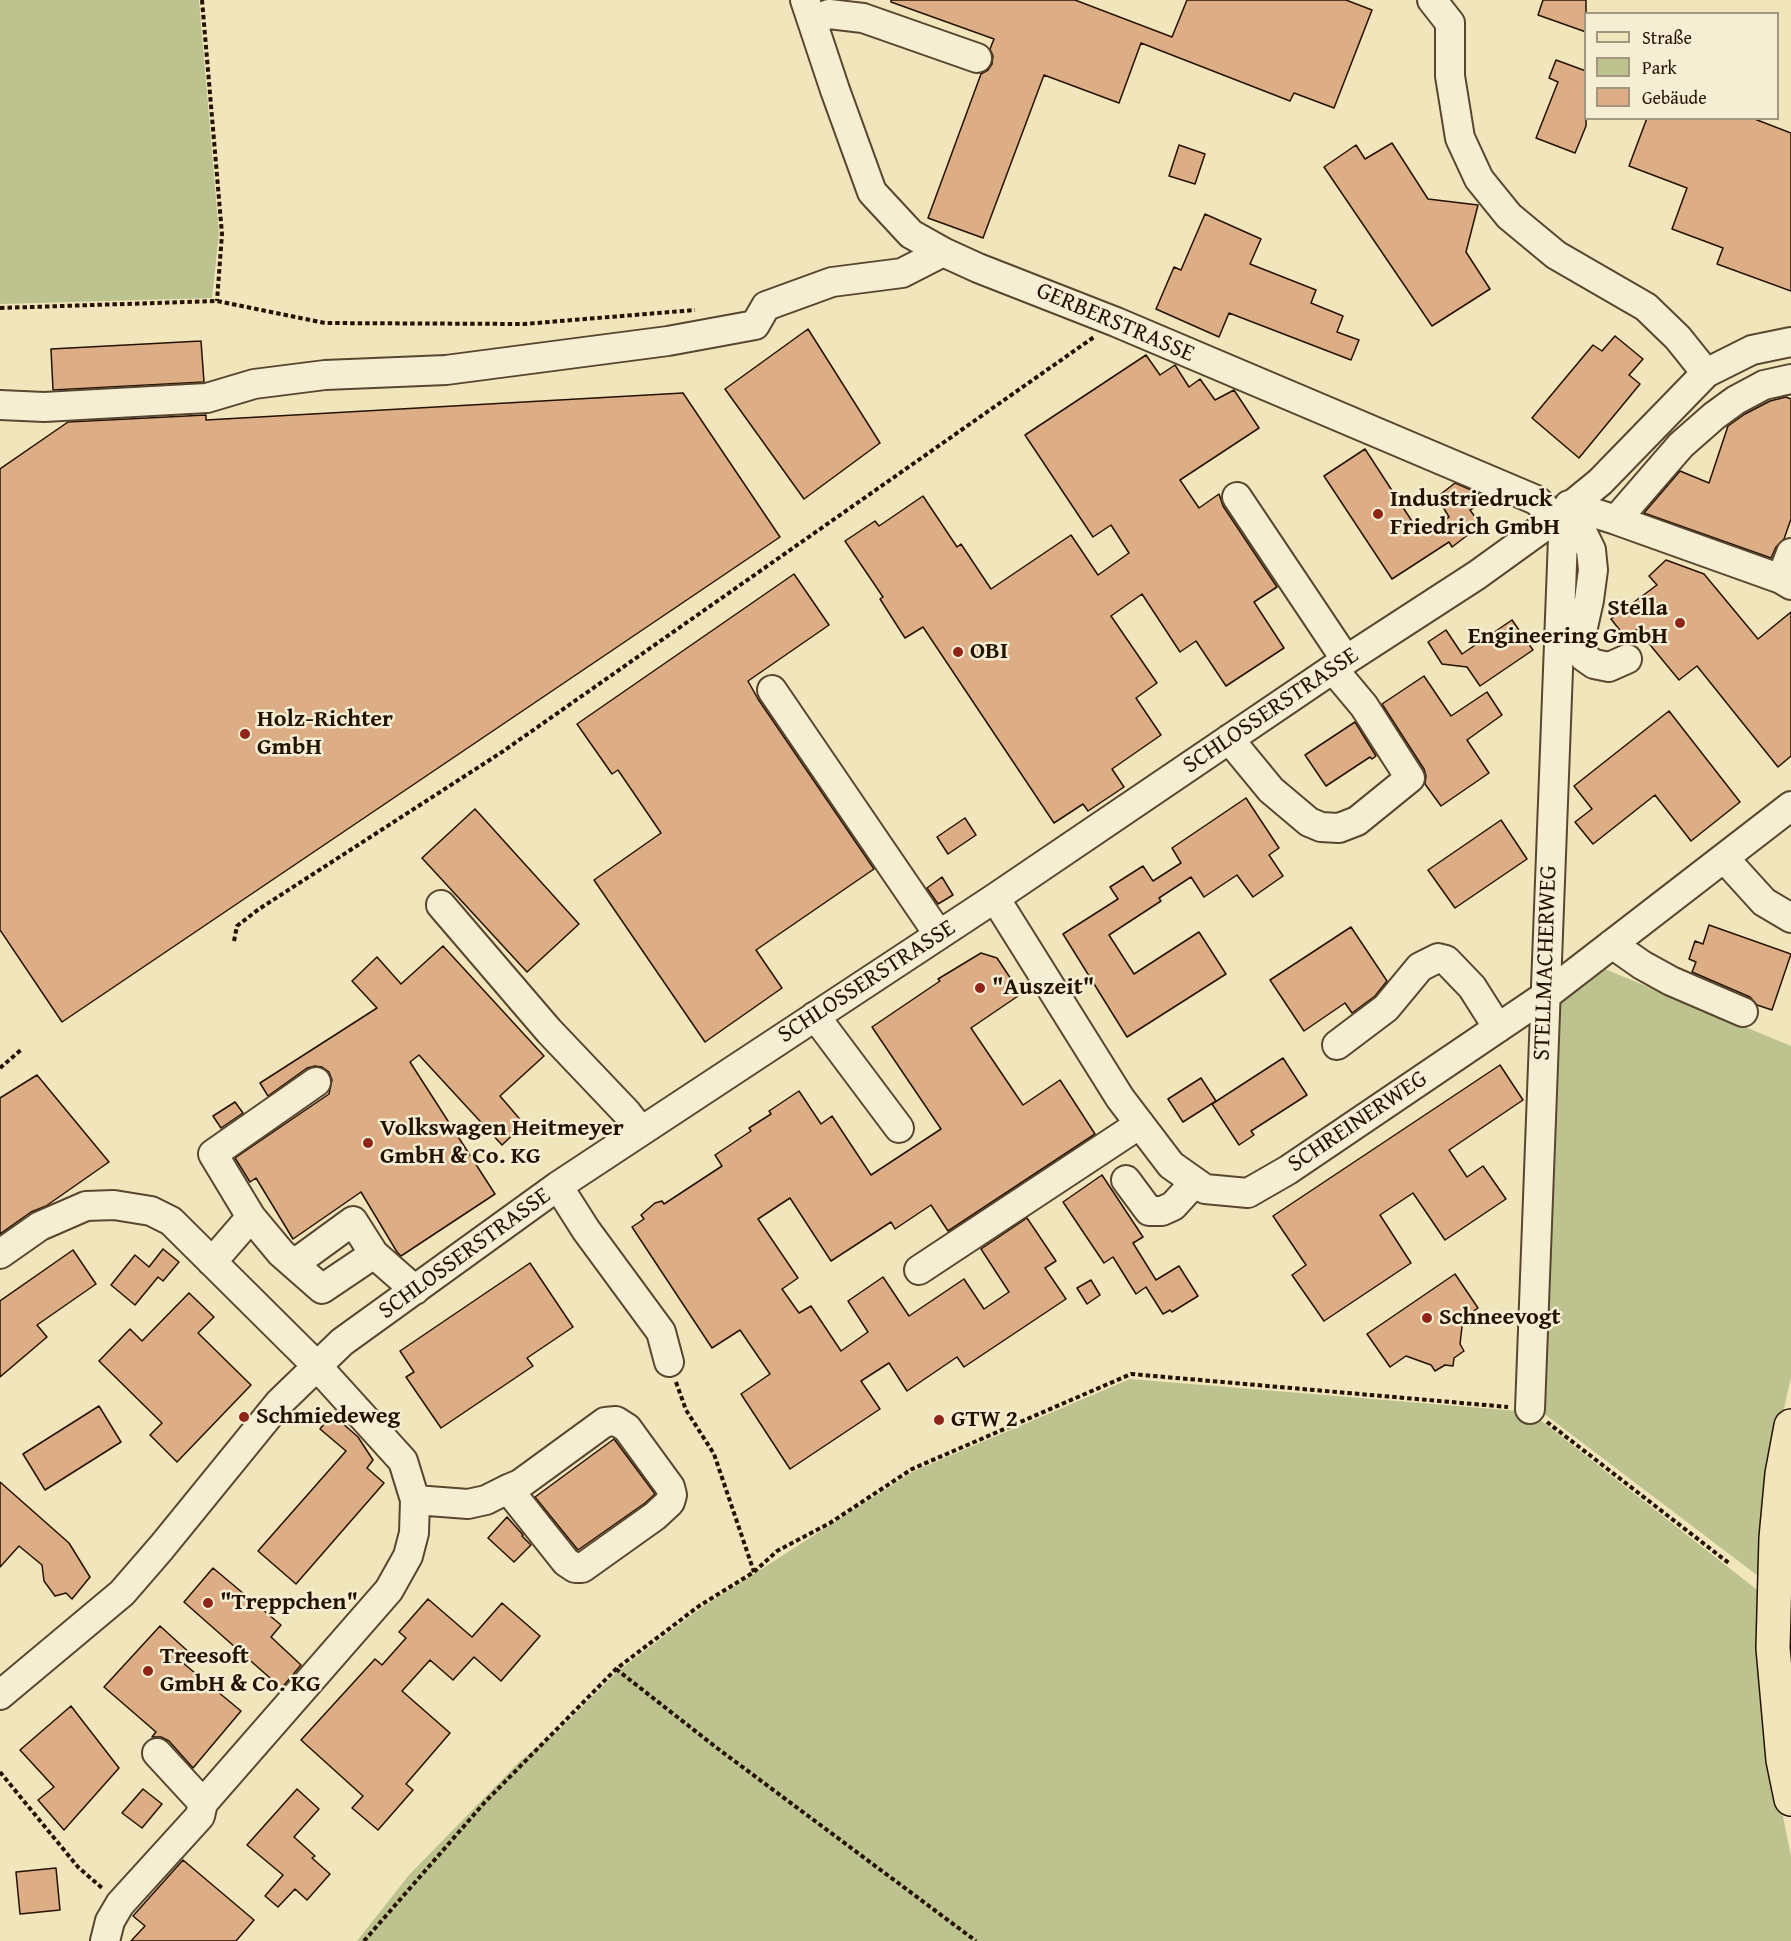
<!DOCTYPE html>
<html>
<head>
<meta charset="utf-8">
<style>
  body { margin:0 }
  #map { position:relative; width:1791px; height:1941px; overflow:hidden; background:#f1e5bc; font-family:"Gentium Book Plus",serif }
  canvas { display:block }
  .legend { position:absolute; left:1584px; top:12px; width:195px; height:108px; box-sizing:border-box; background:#f6eed3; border:2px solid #a2967f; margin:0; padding:8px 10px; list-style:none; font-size:18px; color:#251100 }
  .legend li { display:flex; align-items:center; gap:12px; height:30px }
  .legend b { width:30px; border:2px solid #a2967f }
</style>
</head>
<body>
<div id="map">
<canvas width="1791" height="1941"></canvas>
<ul class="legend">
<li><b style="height:8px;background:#f1e5bc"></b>Straße</li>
<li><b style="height:16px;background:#bdc38e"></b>Park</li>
<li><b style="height:16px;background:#ddae86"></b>Gebäude</li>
</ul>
</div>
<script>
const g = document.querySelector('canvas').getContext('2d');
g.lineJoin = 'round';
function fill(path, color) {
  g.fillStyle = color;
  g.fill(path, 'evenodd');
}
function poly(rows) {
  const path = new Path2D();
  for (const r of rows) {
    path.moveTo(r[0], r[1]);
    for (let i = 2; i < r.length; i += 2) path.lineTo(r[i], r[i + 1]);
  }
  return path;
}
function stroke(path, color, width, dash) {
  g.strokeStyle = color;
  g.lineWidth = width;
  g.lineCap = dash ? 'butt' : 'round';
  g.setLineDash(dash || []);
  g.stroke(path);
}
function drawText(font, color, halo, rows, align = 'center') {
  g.font = font + ' "Gentium Book Plus",serif';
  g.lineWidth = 5;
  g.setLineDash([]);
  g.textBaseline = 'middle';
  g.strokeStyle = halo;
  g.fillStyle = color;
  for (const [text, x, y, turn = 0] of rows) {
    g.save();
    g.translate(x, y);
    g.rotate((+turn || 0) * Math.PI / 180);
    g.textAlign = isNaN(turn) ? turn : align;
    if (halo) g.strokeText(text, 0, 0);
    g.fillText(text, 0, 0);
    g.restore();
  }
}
const green = poly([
  [0,0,199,0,219,233,212,298,0,304],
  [1600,967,1791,1046,1791,1377,1771,1468,1762,1579,1534,1406,1551,1007],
  [1130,1379,1530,1412,1761,1593,1771,1758,1791,1856,1791,1941,357,1941,409,1875,520,1761,558,1731,617,1672,701,1608,914,1471]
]);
const building = poly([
  [891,0,1075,0,1172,37,1187,0,1346,0,1372,10,1334,108,1294,93,1290,101,1141,43,1119,103,1044,75,983,238,928,218,981,74,988,70,992,64,993,56,990,49,994,39,891,2,891,0],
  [1543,0,1586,0,1586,32,1538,15,1543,0],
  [1556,60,1586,71,1586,126,1575,153,1536,138,1558,82,1549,78,1556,60],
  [1647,118,1752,118,1791,133,1791,291,1717,264,1723,248,1672,229,1687,188,1629,166,1647,118],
  [1392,143,1428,199,1478,205,1466,252,1490,289,1432,326,1324,167,1356,145,1365,159,1392,143],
  [1179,145,1205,154,1195,184,1169,176,1179,145],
  [1205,214,1261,239,1250,264,1316,290,1311,303,1343,316,1337,332,1359,340,1351,360,1229,313,1219,337,1156,309,1174,267,1181,270,1205,214],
  [808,329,880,443,804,499,725,389,808,329],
  [1615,336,1643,359,1629,375,1640,384,1579,458,1532,418,1593,345,1602,351,1615,336],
  [201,341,204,382,53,390,51,349,201,341],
  [1146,355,1160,375,1175,365,1189,387,1200,379,1215,400,1234,390,1259,428,1180,480,1199,508,1219,494,1223,506,1277,587,1254,602,1284,648,1226,686,1196,641,1180,652,1142,594,1111,616,1157,683,1136,698,1161,735,1112,769,1124,787,1088,811,1083,804,1054,823,923,627,905,638,880,599,883,597,845,541,875,521,879,526,923,496,957,547,961,544,991,589,1071,535,1098,575,1129,553,1111,525,1093,537,1025,435,1146,355],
  [683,393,780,537,62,1022,0,930,0,469,68,422,206,415,206,420,683,393],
  [1786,397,1791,399,1791,519,1784,539,1776,547,1771,558,1644,513,1680,471,1709,483,1728,426,1745,414,1770,401,1786,397],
  [1365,449,1421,535,1449,517,1437,497,1455,483,1478,493,1484,501,1470,510,1481,525,1452,547,1449,542,1392,579,1324,476,1365,449],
  [1666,560,1704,574,1758,639,1791,612,1791,756,1778,767,1697,666,1679,680,1637,629,1626,638,1611,619,1657,585,1649,576,1666,560],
  [794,574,829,625,748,681,758,699,874,869,756,950,782,988,705,1042,594,880,661,833,618,770,612,774,577,724,794,574],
  [1512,620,1533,650,1480,686,1467,667,1442,664,1428,642,1446,630,1462,654,1512,620],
  [1424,676,1451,716,1487,692,1502,715,1467,740,1489,773,1441,806,1425,784,1426,776,1424,769,1382,704,1424,676],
  [1669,711,1740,802,1691,841,1655,795,1593,844,1575,822,1592,809,1574,786,1669,711],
  [1355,722,1376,756,1372,759,1370,757,1326,786,1305,755,1355,722],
  [1246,798,1279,848,1269,855,1283,876,1253,897,1237,875,1204,897,1191,877,1159,898,1161,901,1109,935,1134,974,1199,932,1226,974,1127,1037,1063,934,1118,899,1110,887,1143,866,1153,881,1181,863,1172,848,1246,798],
  [475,809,579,924,527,972,422,858,475,809],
  [965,818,976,835,948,854,937,837,965,818],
  [1501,820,1527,859,1455,908,1428,870,1501,820],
  [942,877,953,895,938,904,927,888,942,877],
  [1709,925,1791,954,1772,1010,1757,1005,1750,997,1692,972,1696,962,1689,959,1695,941,1703,944,1709,925],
  [1351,927,1387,981,1375,996,1352,1013,1345,1003,1304,1031,1270,980,1351,927],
  [443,946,544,1056,500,1096,524,1124,502,1145,419,1055,410,1062,495,1194,401,1256,397,1252,361,1192,293,1239,256,1178,250,1182,235,1158,329,1094,332,1080,329,1072,322,1067,315,1066,307,1068,268,1096,260,1083,377,1008,352,981,377,957,401,984,443,946],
  [981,953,997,958,1021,994,971,1028,1023,1105,1060,1080,1095,1134,948,1231,931,1205,895,1229,891,1222,831,1261,790,1198,758,1219,798,1278,782,1289,799,1313,811,1306,841,1351,868,1332,848,1301,883,1277,909,1316,964,1279,984,1309,1009,1292,981,1249,1027,1218,1056,1261,1045,1268,1066,1299,964,1367,957,1357,907,1391,889,1363,861,1381,880,1409,790,1469,741,1394,770,1374,740,1330,712,1348,632,1227,644,1219,641,1215,655,1203,662,1201,664,1204,722,1166,715,1155,751,1131,749,1128,771,1114,769,1111,799,1091,821,1124,832,1116,871,1175,941,1129,872,1027,940,981,938,979,981,953],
  [1283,1058,1307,1095,1251,1131,1254,1135,1239,1145,1212,1104,1283,1058],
  [1500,1065,1523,1100,1449,1150,1467,1177,1483,1166,1506,1199,1445,1240,1413,1193,1380,1215,1411,1263,1324,1321,1292,1275,1306,1265,1273,1216,1500,1065],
  [37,1075,109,1162,46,1206,31,1212,0,1234,0,1098,37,1075],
  [1201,1078,1216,1101,1183,1122,1168,1099,1201,1078],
  [235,1102,243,1113,221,1128,213,1116,235,1102],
  [1102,1175,1143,1237,1133,1243,1156,1280,1179,1266,1198,1296,1172,1312,1170,1310,1163,1314,1146,1287,1136,1294,1113,1257,1104,1263,1063,1202,1102,1175],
  [163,1249,179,1262,163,1281,158,1277,135,1305,111,1285,135,1255,149,1267,163,1249],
  [73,1250,96,1284,37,1325,47,1337,0,1377,0,1301,73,1250],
  [530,1263,573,1327,527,1358,533,1366,441,1428,406,1377,414,1372,400,1351,530,1263],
  [1455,1274,1478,1308,1463,1318,1460,1344,1464,1351,1454,1358,1453,1366,1445,1365,1435,1371,1431,1365,1406,1356,1390,1367,1367,1334,1455,1274],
  [1091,1280,1100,1295,1087,1304,1077,1288,1091,1280],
  [189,1293,214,1317,198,1333,251,1385,177,1462,150,1435,162,1423,99,1361,130,1329,142,1341,189,1293],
  [99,1406,121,1442,45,1490,23,1454,99,1406],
  [332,1414,358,1437,373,1460,367,1468,384,1483,296,1584,258,1551,346,1451,320,1429,332,1414],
  [614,1439,655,1494,645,1503,578,1550,535,1497,614,1439],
  [0,1482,69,1543,90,1577,72,1599,66,1593,55,1596,44,1581,42,1565,19,1546,0,1567,0,1482],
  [507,1517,523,1535,522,1536,531,1545,514,1562,488,1538,507,1517],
  [213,1568,281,1625,271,1637,301,1665,280,1690,270,1678,184,1602,213,1568],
  [428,1599,472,1637,502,1603,540,1636,501,1681,474,1657,453,1680,430,1660,402,1691,450,1733,406,1784,413,1790,378,1830,352,1808,363,1796,301,1740,375,1659,382,1665,406,1638,399,1632,428,1599],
  [160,1626,191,1654,183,1663,241,1711,193,1768,169,1741,161,1737,152,1737,156,1732,104,1687,160,1626],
  [71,1706,119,1768,64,1830,38,1800,54,1787,20,1750,71,1706],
  [143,1789,162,1804,142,1828,122,1813,143,1789],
  [297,1789,319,1809,294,1837,315,1856,312,1858,330,1874,307,1900,295,1889,278,1907,265,1896,283,1875,247,1845,297,1789],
  [183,1860,254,1920,236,1941,131,1941,145,1926,133,1916,183,1860],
  [56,1868,60,1910,20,1914,16,1872,56,1868]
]);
const path = poly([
  [202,0,222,234,217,301],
  [0,308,217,301,325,323,524,324,695,310],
  [234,941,237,926,259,909,502,752,1094,337],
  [0,1068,22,1049],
  [676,1382,686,1410,714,1454,754,1572],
  [1547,1422,1730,1564],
  [616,1669,717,1748,976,1941],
  [0,1772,78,1867,102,1888],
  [364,1941,485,1802,616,1669,699,1606,754,1572,777,1551,830,1523,912,1469,1131,1374,1508,1407]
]);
const minor = poly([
  [805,0,835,90,872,192,911,234,943,252,978,268,1116,322,1536,500,1556,518,1563,538,1530,1409],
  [1432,0,1450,23],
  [812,21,829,14,863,18,977,58],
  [1450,23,1450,76,1460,138,1479,179,1509,216,1556,255,1646,307,1678,338,1706,373],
  [0,405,44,407,207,398,254,384,325,375,446,370,668,341,755,325,766,306,832,282,902,273,943,252],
  [1237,497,1346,660],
  [1569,505,1616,520,1781,579,1791,585],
  [1569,505,1591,550,1593,570,1589,600,1581,636,1584,657,1594,664,1609,667,1627,659],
  [1616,520,1681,445,1714,416,1736,400,1764,385,1791,379],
  [1781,579,1791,553],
  [772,690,939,935],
  [1229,739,1271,790,1309,822,1321,827,1339,828,1357,821,1410,778,1364,706,1333,669],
  [1724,858,1764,902,1791,918],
  [995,898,1120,1098,1171,1165,1205,1189,1248,1193,1288,1170,1545,996,1791,806],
  [441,905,549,1031,627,1113,641,1131],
  [1612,944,1642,965,1671,981,1743,1012],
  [815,1016,899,1128],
  [1337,1045,1386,1008,1420,967,1438,958,1446,960,1472,987,1498,1028],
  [1126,1180,1149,1211,1162,1211,1173,1206,1195,1182],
  [558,1186,586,1230,661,1332,669,1362],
  [251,1217,281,1253,322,1289,374,1254,415,1290],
  [0,1254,40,1226,86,1206,114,1205,151,1211,171,1221,316,1365,403,1461,415,1500,414,1533,408,1556,389,1590,203,1803,200,1816,120,1904,110,1921,105,1941],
  [212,1262,251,1217,213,1154,316,1082],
  [294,1264,353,1221,374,1254],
  [919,1270,1140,1124],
  [415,1500,468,1504,486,1500,508,1489,520,1484,605,1422,616,1421,627,1428,670,1487,672,1495,670,1502,655,1516,582,1568,575,1568,566,1562,508,1489],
  [0,1695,122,1593,161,1548,279,1403,342,1342,558,1186,995,898,1346,660,1477,575,1556,518,1600,482,1706,373,1752,350,1791,342],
  [157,1753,203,1803]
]);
const major = poly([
  [1791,1426,1782,1474,1776,1538,1773,1648,1783,1760,1791,1799]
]);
const markers = [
  [1378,514,6,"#8f2418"],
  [1680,623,6,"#8f2418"],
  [958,652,6,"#8f2418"],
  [245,734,6,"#8f2418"],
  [980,988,6,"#8f2418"],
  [368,1143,6,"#8f2418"],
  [1427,1318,6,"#8f2418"],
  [244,1417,6,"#8f2418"],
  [939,1420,6,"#8f2418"],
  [208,1603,6,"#8f2418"],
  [148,1671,6,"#8f2418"]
];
const streetNames = [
  ["GERBERSTRASSE",1115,323,23],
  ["SCHLOSSERSTRASSE",1271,711,-34],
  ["STELLMACHERWEG",1546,963,-88],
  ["SCHLOSSERSTRASSE",867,982,-33],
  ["SCHREINERWEG",1358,1122,-34],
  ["SCHLOSSERSTRASSE",465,1254,-36]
];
const poiNames = [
  ["Industriedruck",1390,500],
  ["Friedrich GmbH",1390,528],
  ["Stella",1668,609,"right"],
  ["Engineering GmbH",1668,637,"right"],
  ["OBI",970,652],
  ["Holz-Richter",257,720],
  ["GmbH",257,748],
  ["\"Auszeit\"",992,988],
  ["Volkswagen Heitmeyer",380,1129],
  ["GmbH & Co. KG",380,1157],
  ["Schneevogt",1439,1318],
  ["Schmiedeweg",256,1417],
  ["GTW 2",951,1420],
  ["\"Treppchen\"",220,1603],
  ["Treesoft",160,1657],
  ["GmbH & Co. KG",160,1685]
];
fill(green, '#bdc38e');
fill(building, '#ddae86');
stroke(building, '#251100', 1.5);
stroke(minor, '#58462f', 32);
stroke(major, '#251100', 36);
stroke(path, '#251100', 4, [4.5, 3]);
stroke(minor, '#f6eed3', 28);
stroke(major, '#f1e5bc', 33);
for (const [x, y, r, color] of markers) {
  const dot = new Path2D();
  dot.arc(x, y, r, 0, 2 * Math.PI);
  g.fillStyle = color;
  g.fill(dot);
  stroke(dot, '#f6eed3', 2);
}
drawText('24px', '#251100', '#f6eed3', streetNames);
drawText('bold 24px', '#251100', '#f6eed3', poiNames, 'left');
</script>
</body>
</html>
